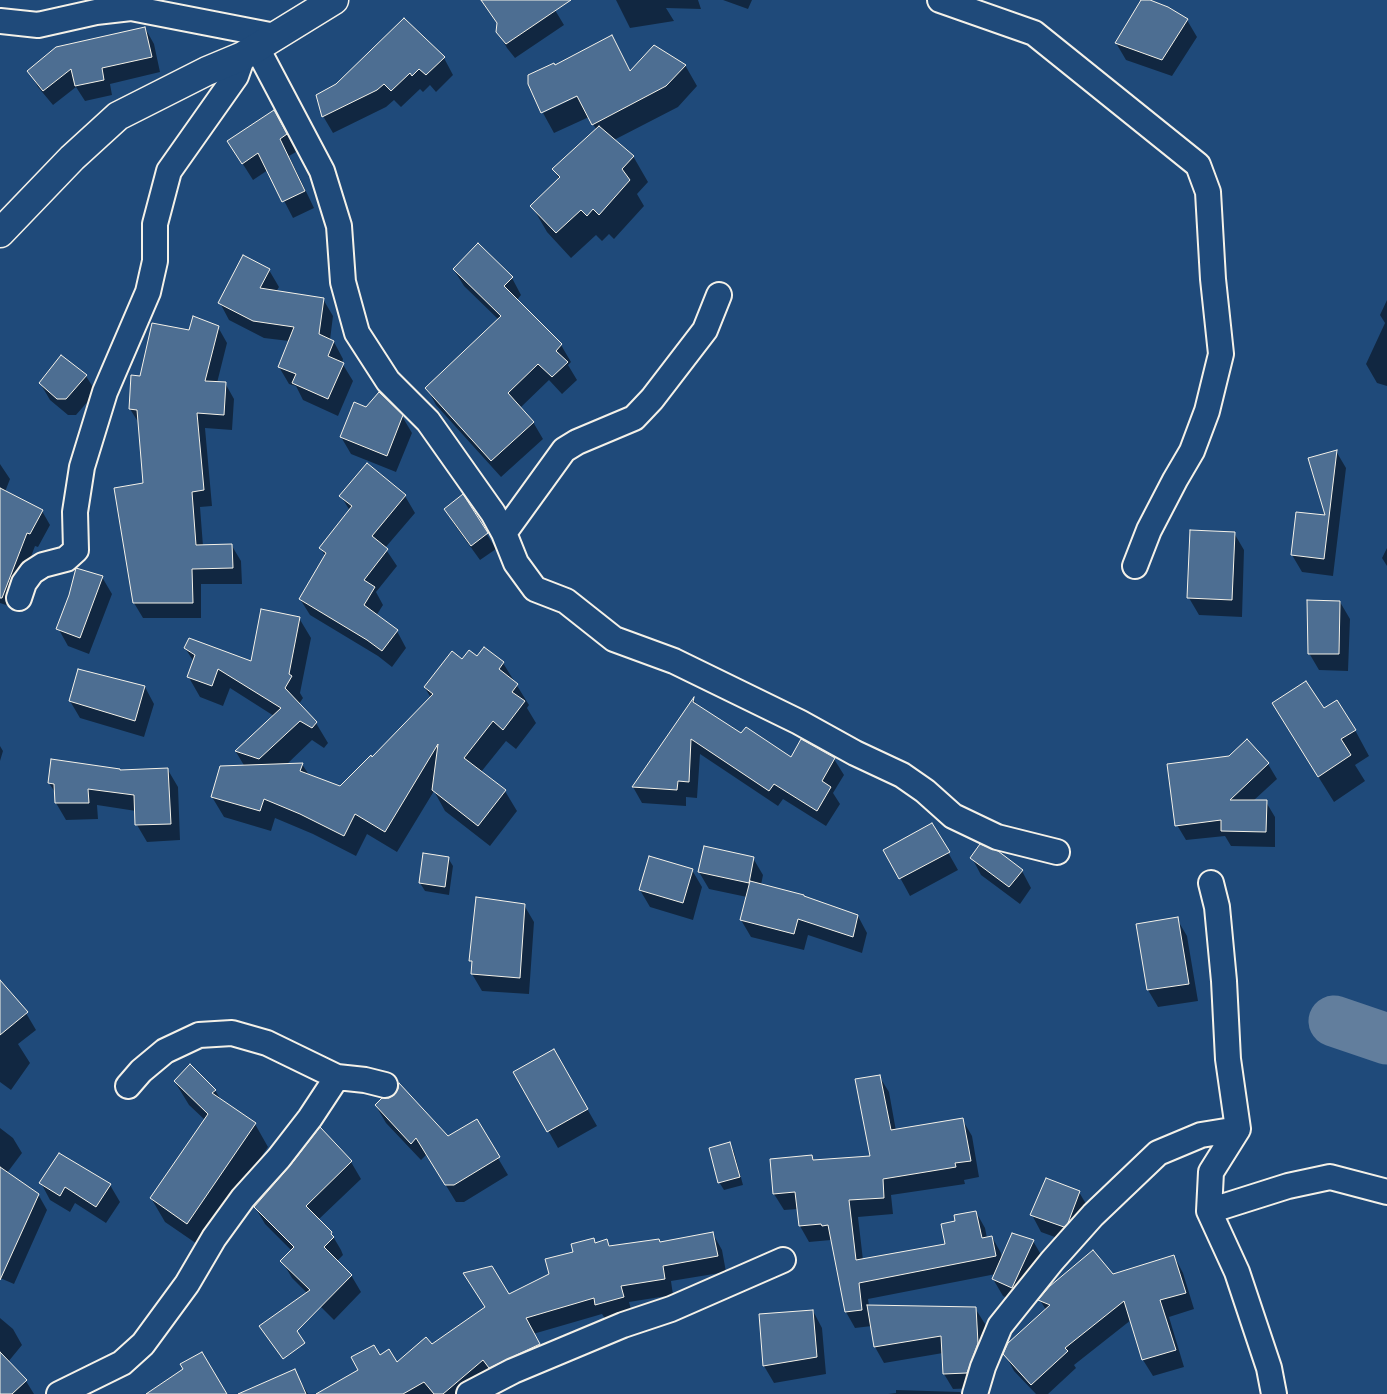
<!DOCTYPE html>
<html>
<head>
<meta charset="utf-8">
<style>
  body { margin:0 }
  canvas { display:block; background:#1f4a7a }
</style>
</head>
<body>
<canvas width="1387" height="1394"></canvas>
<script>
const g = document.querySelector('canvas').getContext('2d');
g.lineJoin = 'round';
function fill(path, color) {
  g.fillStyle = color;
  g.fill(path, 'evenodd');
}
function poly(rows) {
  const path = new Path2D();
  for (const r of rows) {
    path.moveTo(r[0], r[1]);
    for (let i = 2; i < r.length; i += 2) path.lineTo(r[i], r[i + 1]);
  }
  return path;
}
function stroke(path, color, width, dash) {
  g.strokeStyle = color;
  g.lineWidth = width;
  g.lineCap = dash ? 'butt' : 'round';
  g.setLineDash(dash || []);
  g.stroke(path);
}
const shadow = poly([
  [484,0,553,0,555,10,564,25,515,58,507,48,498,32,498,25],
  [616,0,698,0,701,9,666,8,674,21,630,28],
  [723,0,752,0,748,9],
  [1143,0,1146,0,1187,20,1197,37,1172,76,1126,60,1116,43],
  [145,28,154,44,160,72,110,84,112,95,85,101,76,87,53,105,38,87,29,71],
  [444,58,453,75,436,92,430,85,423,92,420,89,401,107,394,100,386,107,333,133,323,116,318,96],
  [623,58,631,72,685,65,697,86,678,107,614,140,633,156,648,182,637,194,644,206,614,239,609,234,602,241,596,235,571,258,547,232,532,206,559,179,554,169,596,129,589,117,554,133,543,113,583,94,555,67],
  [284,129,296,152,289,156,314,208,293,218,268,170,253,180,239,158],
  [269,270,279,287,276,292,323,299,333,316,330,340,334,342,343,359,342,363,353,381,338,416,303,400,296,386,289,384,279,367,289,341,264,338,229,320,220,303],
  [454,270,512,278,521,295,517,300,561,345,571,362,568,365,577,380,562,394,549,380,520,408,533,422,543,439,501,477,436,405,427,388,499,320,464,286],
  [1387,300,1387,386,1377,383,1366,364,1385,323,1380,315],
  [218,327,227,343,217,383,225,383,234,399,232,430,205,428,212,506,200,507,203,546,232,546,241,561,242,584,201,584,201,618,143,618,134,603,144,484,140,425,130,409,141,377,189,331],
  [86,376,96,392,76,415,68,415,50,400,40,383],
  [402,416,412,433,396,472,351,454,341,437],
  [1336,451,1346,468,1333,576,1302,572,1292,555,1327,517],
  [0,464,10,479,5,492,42,511,50,525,38,547,35,546,12,607,0,603],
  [367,465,405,496,415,513,385,548,397,566,376,592,383,605,376,616,397,631,406,648,392,667,378,656,310,615,300,599,325,556,321,548,350,511,341,496],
  [463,496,496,549,480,560,454,524,445,509],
  [1234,533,1244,550,1242,617,1199,615,1189,598],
  [1387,548,1387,566,1382,558],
  [102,577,112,594,89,654,68,646,58,628],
  [1340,602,1350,619,1348,671,1319,670,1309,653],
  [299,618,311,638,300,693,303,698,299,704,316,723,328,743,324,748,312,740,286,765,302,764,309,775,340,787,372,758,431,698,425,688,462,661,478,658,503,663,529,705,527,708,536,723,516,749,506,741,481,772,505,791,517,811,490,846,445,811,434,791,397,852,367,834,356,856,313,834,275,818,271,831,224,817,212,797,245,767,236,752,274,716,230,688,223,706,200,697,188,676,194,662,185,648,252,663],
  [145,687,154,704,144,737,80,718,70,701],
  [694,700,697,706,742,735,792,759,834,759,844,775,833,793,840,804,826,826,783,799,778,806,700,754,697,798,686,797,686,806,642,803,633,787],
  [1273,704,1324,710,1355,730,1369,756,1355,765,1365,781,1334,802],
  [0,746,3,751,0,761],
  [1268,764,1277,779,1253,801,1266,802,1275,817,1275,847,1231,846,1225,836,1186,840,1177,825],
  [168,770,178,787,180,840,147,842,137,825,136,811,97,805,98,819,66,820,56,803,56,794,49,783,121,772],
  [932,824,958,870,910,896,885,850],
  [448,858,453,866,449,895,425,891,420,883],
  [753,858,763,875,761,885,858,916,867,933,862,953,808,935,804,950,751,937,741,920,747,897,709,889,699,872],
  [972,858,1022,871,1031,888,1020,904,981,875],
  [692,870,702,887,693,920,650,907,640,890],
  [524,905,534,922,529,994,482,991,472,974,473,964,471,960],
  [1177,919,1187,936,1198,1001,1158,1007,1148,990,1138,925],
  [0,982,26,1013,36,1030,18,1044,30,1063,11,1090,0,1082],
  [554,1051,597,1126,558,1148,515,1072],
  [879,1076,889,1092,896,1131,962,1119,972,1136,979,1177,964,1180,965,1184,891,1195,893,1214,858,1217,863,1260,947,1245,957,1222,976,1212,985,1228,987,1238,992,1237,1001,1253,1002,1259,1033,1241,1043,1258,1022,1305,1003,1296,993,1279,996,1274,868,1299,869,1306,975,1308,985,1324,986,1360,976,1388,953,1389,944,1374,943,1353,884,1363,875,1347,872,1326,855,1328,846,1312,831,1240,809,1242,800,1226,798,1209,784,1210,774,1194,771,1160,812,1156,815,1161,872,1157],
  [175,1082,215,1090,221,1100,255,1124,268,1147,200,1246,165,1222,151,1198,205,1120,189,1105],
  [376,1106,448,1138,476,1121,508,1175,464,1202,456,1202,427,1154,421,1160,386,1123],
  [0,1128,13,1138,22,1153,7,1173,38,1194,47,1210,14,1284,0,1278],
  [320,1129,351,1162,361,1179,318,1220,331,1233,341,1250,343,1255,337,1261,351,1275,361,1292,334,1320,292,1278,282,1261,292,1251,265,1224,255,1207,290,1168],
  [730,1144,734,1152,743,1185,724,1190,719,1182],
  [41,1183,110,1185,120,1202,106,1223,75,1203,70,1212,50,1200],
  [1079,1192,1089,1209,1074,1244,1041,1232,1032,1215],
  [713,1234,722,1250,726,1272,671,1281,673,1295,629,1302,632,1313,606,1320,602,1314,533,1334,548,1360,471,1394,352,1394,379,1357,396,1364,432,1345,509,1296,551,1275,574,1252,593,1239,596,1244,607,1241,611,1247,661,1244],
  [1174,1256,1183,1273,1194,1309,1169,1317,1184,1367,1153,1376,1143,1360,1131,1320,1074,1365,1076,1368,1048,1394,1036,1394,1014,1371,1005,1354,1046,1310,1040,1300],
  [813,1311,822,1328,826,1374,774,1383,764,1366,761,1315],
  [0,1318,13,1329,22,1345,8,1362,26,1381,34,1394,0,1394],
  [294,1371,308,1394,244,1394],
  [896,1390,960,1392,961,1394,888,1394,896,1393]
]);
const river = poly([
  [1334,1021,1387,1039]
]);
const building = poly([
  [481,0,571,0,506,44,496,32,497,23,481,0],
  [1141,0,1150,0,1168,7,1188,19,1162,60,1115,43,1141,0],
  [404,18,445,57,426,75,419,69,412,76,410,73,391,91,384,84,377,90,322,117,316,95,336,84,404,18],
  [145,27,152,57,102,68,104,80,75,86,71,69,43,91,27,71,56,47,145,27],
  [612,35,630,71,654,45,686,65,666,86,592,125,577,96,541,113,528,84,528,75,554,63,555,65,612,35],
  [274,110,287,134,280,139,305,191,282,202,258,153,242,164,227,141,274,110],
  [599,126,634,156,622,169,630,180,599,215,593,209,587,216,581,210,556,233,530,206,560,177,552,169,599,126],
  [478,243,513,277,504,286,562,344,556,351,568,362,552,377,538,364,508,393,534,422,491,461,425,388,501,316,453,269,478,243],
  [243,255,270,269,260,288,324,298,319,334,334,341,328,356,344,363,328,399,292,383,296,374,278,367,294,327,253,321,218,303,243,255],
  [193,316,219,326,205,381,226,382,224,415,197,413,204,490,192,492,196,545,232,544,233,568,192,569,193,603,133,603,114,488,143,483,137,410,129,409,131,375,140,376,152,323,189,330,193,316],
  [61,355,87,375,66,399,57,399,39,383,61,355],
  [379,392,403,415,387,456,340,437,354,402,366,407,379,392],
  [1337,450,1324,559,1291,555,1296,512,1325,515,1308,458,1337,450],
  [367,463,406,495,372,536,388,549,364,580,375,587,364,605,398,630,382,651,367,640,299,599,326,553,319,548,352,506,339,496,367,463],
  [0,488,43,510,30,534,27,533,2,598,0,598,0,488],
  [463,494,488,533,471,546,444,509,463,494],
  [1190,530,1235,532,1232,600,1187,598,1190,530],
  [76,568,103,576,80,638,56,629,69,595,76,568],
  [1307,600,1340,601,1339,654,1308,654,1307,600],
  [261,609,300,617,289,674,292,676,285,688,317,722,312,728,300,721,259,759,235,751,281,708,218,669,212,686,187,677,195,655,184,648,189,638,251,661,261,609],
  [484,647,504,662,499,669,518,684,512,692,525,701,503,730,493,721,464,758,506,790,478,826,432,790,438,744,385,832,355,814,344,836,300,814,264,799,260,811,211,797,220,766,303,763,300,771,340,786,371,755,372,757,433,694,424,687,452,651,462,659,469,650,477,656,484,647],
  [78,669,145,686,135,721,69,701,78,669],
  [1306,681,1324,708,1337,700,1356,730,1341,739,1351,755,1318,777,1272,703,1306,681],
  [694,697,693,702,741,733,746,727,791,757,801,739,835,758,822,781,831,787,817,811,774,784,769,791,691,739,689,782,678,781,677,790,632,787,694,697],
  [1247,739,1269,763,1230,800,1267,800,1266,832,1221,831,1221,820,1175,826,1167,764,1229,756,1247,739],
  [51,759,120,769,120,770,168,768,171,824,135,825,134,795,88,789,89,803,55,803,54,784,48,783,51,759],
  [932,823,950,852,899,879,883,850,932,823],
  [980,844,998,851,1023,870,1009,887,970,858,980,844],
  [704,846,754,857,749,883,698,872,704,846],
  [423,853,449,857,445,887,419,883,423,853],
  [649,856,693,869,683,903,639,890,649,856],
  [750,881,804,895,804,896,858,915,853,937,798,919,794,934,740,920,750,881],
  [476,897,525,904,520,978,471,974,472,961,469,961,476,897],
  [1178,917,1189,984,1147,990,1136,924,1178,917],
  [0,980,28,1012,0,1035,0,980],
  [554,1049,588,1109,547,1132,513,1072,554,1049],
  [190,1064,216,1090,212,1093,256,1123,187,1224,150,1198,208,1114,174,1081,190,1064],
  [880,1075,891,1130,963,1118,971,1161,955,1163,956,1167,883,1179,884,1198,849,1200,856,1260,945,1244,941,1224,955,1221,954,1215,976,1211,982,1238,992,1236,996,1256,859,1283,862,1310,845,1312,828,1225,822,1226,821,1224,799,1226,795,1192,773,1194,770,1159,812,1155,813,1160,870,1156,855,1079,880,1075],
  [399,1083,448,1136,477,1119,500,1157,454,1185,445,1185,416,1138,411,1144,375,1105,382,1098,389,1098,394,1095,398,1089,399,1083],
  [320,1127,352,1161,306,1206,332,1232,331,1234,334,1237,324,1247,352,1275,297,1331,305,1343,283,1359,259,1326,310,1290,280,1261,294,1247,254,1207,289,1167,320,1127],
  [730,1142,740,1177,718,1183,709,1148,730,1142],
  [59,1153,111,1184,96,1207,65,1187,60,1196,39,1183,59,1153],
  [0,1167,39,1194,0,1280,0,1167],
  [1046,1178,1080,1191,1068,1223,1064,1227,1030,1215,1046,1178],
  [713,1232,718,1256,663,1266,665,1279,621,1286,624,1297,595,1305,594,1298,526,1318,540,1344,489,1368,483,1360,443,1394,434,1394,424,1382,403,1394,316,1394,358,1370,351,1357,374,1345,380,1355,389,1349,397,1362,426,1337,432,1344,485,1307,463,1273,492,1266,509,1294,549,1274,545,1259,573,1252,571,1244,594,1238,595,1243,607,1239,609,1246,659,1239,660,1242,713,1232],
  [1012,1233,1034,1240,1012,1288,992,1279,1012,1233],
  [1093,1250,1113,1274,1174,1255,1186,1293,1160,1300,1176,1350,1142,1360,1124,1301,1065,1348,1068,1351,1031,1385,1003,1354,1008,1343,1050,1305,1038,1300,1050,1286,1093,1250],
  [867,1305,976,1307,978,1343,967,1373,943,1374,941,1336,874,1347,867,1305],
  [813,1310,817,1357,763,1366,759,1314,813,1310],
  [0,1352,27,1380,12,1394,0,1394,0,1352],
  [202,1352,227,1394,146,1394,183,1369,180,1364,202,1352],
  [295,1369,306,1394,238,1394,295,1369]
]);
const street = poly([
  [118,0,131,8,275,36],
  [940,0,1034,33,1198,165,1208,192,1213,279,1221,354,1207,411,1192,451,1175,480,1149,530,1135,566],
  [0,21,38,25,96,12,131,8],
  [257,48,322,171,339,226,343,282,357,333,388,381,428,421,493,513,504,533,516,563,535,589,566,601,614,639,674,661,799,722,855,753,902,775,925,791,953,816,997,837,1057,852],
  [504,533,564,450,577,442,634,418,652,399,705,330,719,295],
  [19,598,24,583,32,572,43,565,66,559,76,550,75,512,82,467,105,392,148,292,155,261,155,224,169,171,236,76,243,56],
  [1211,883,1217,907,1224,981,1228,1059,1238,1129,1211,1172,1209,1211,1237,1272,1269,1368,1274,1394],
  [128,1086,141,1071,165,1051,199,1035,232,1033,267,1043,337,1077,365,1080,385,1085],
  [1209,1211,1288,1186,1330,1177,1387,1192],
  [59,1394,122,1363,143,1344,187,1284,214,1238,243,1198,279,1158,310,1118,337,1077],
  [469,1394,513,1371,623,1325,671,1309,783,1260],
  [975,1394,983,1367,1000,1326,1052,1261,1093,1215,1158,1153,1201,1135,1238,1129]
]);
const secondary = poly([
  [0,233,72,158,118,116,207,71,243,56,334,0]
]);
fill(shadow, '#0007');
stroke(river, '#627e9d', 51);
fill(building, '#4d6e92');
stroke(building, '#f4f1e8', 1);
stroke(street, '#f4f1e8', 28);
stroke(secondary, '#f4f1e8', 31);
stroke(street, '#1f4a7a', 24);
stroke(secondary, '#1f4a7a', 28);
</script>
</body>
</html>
